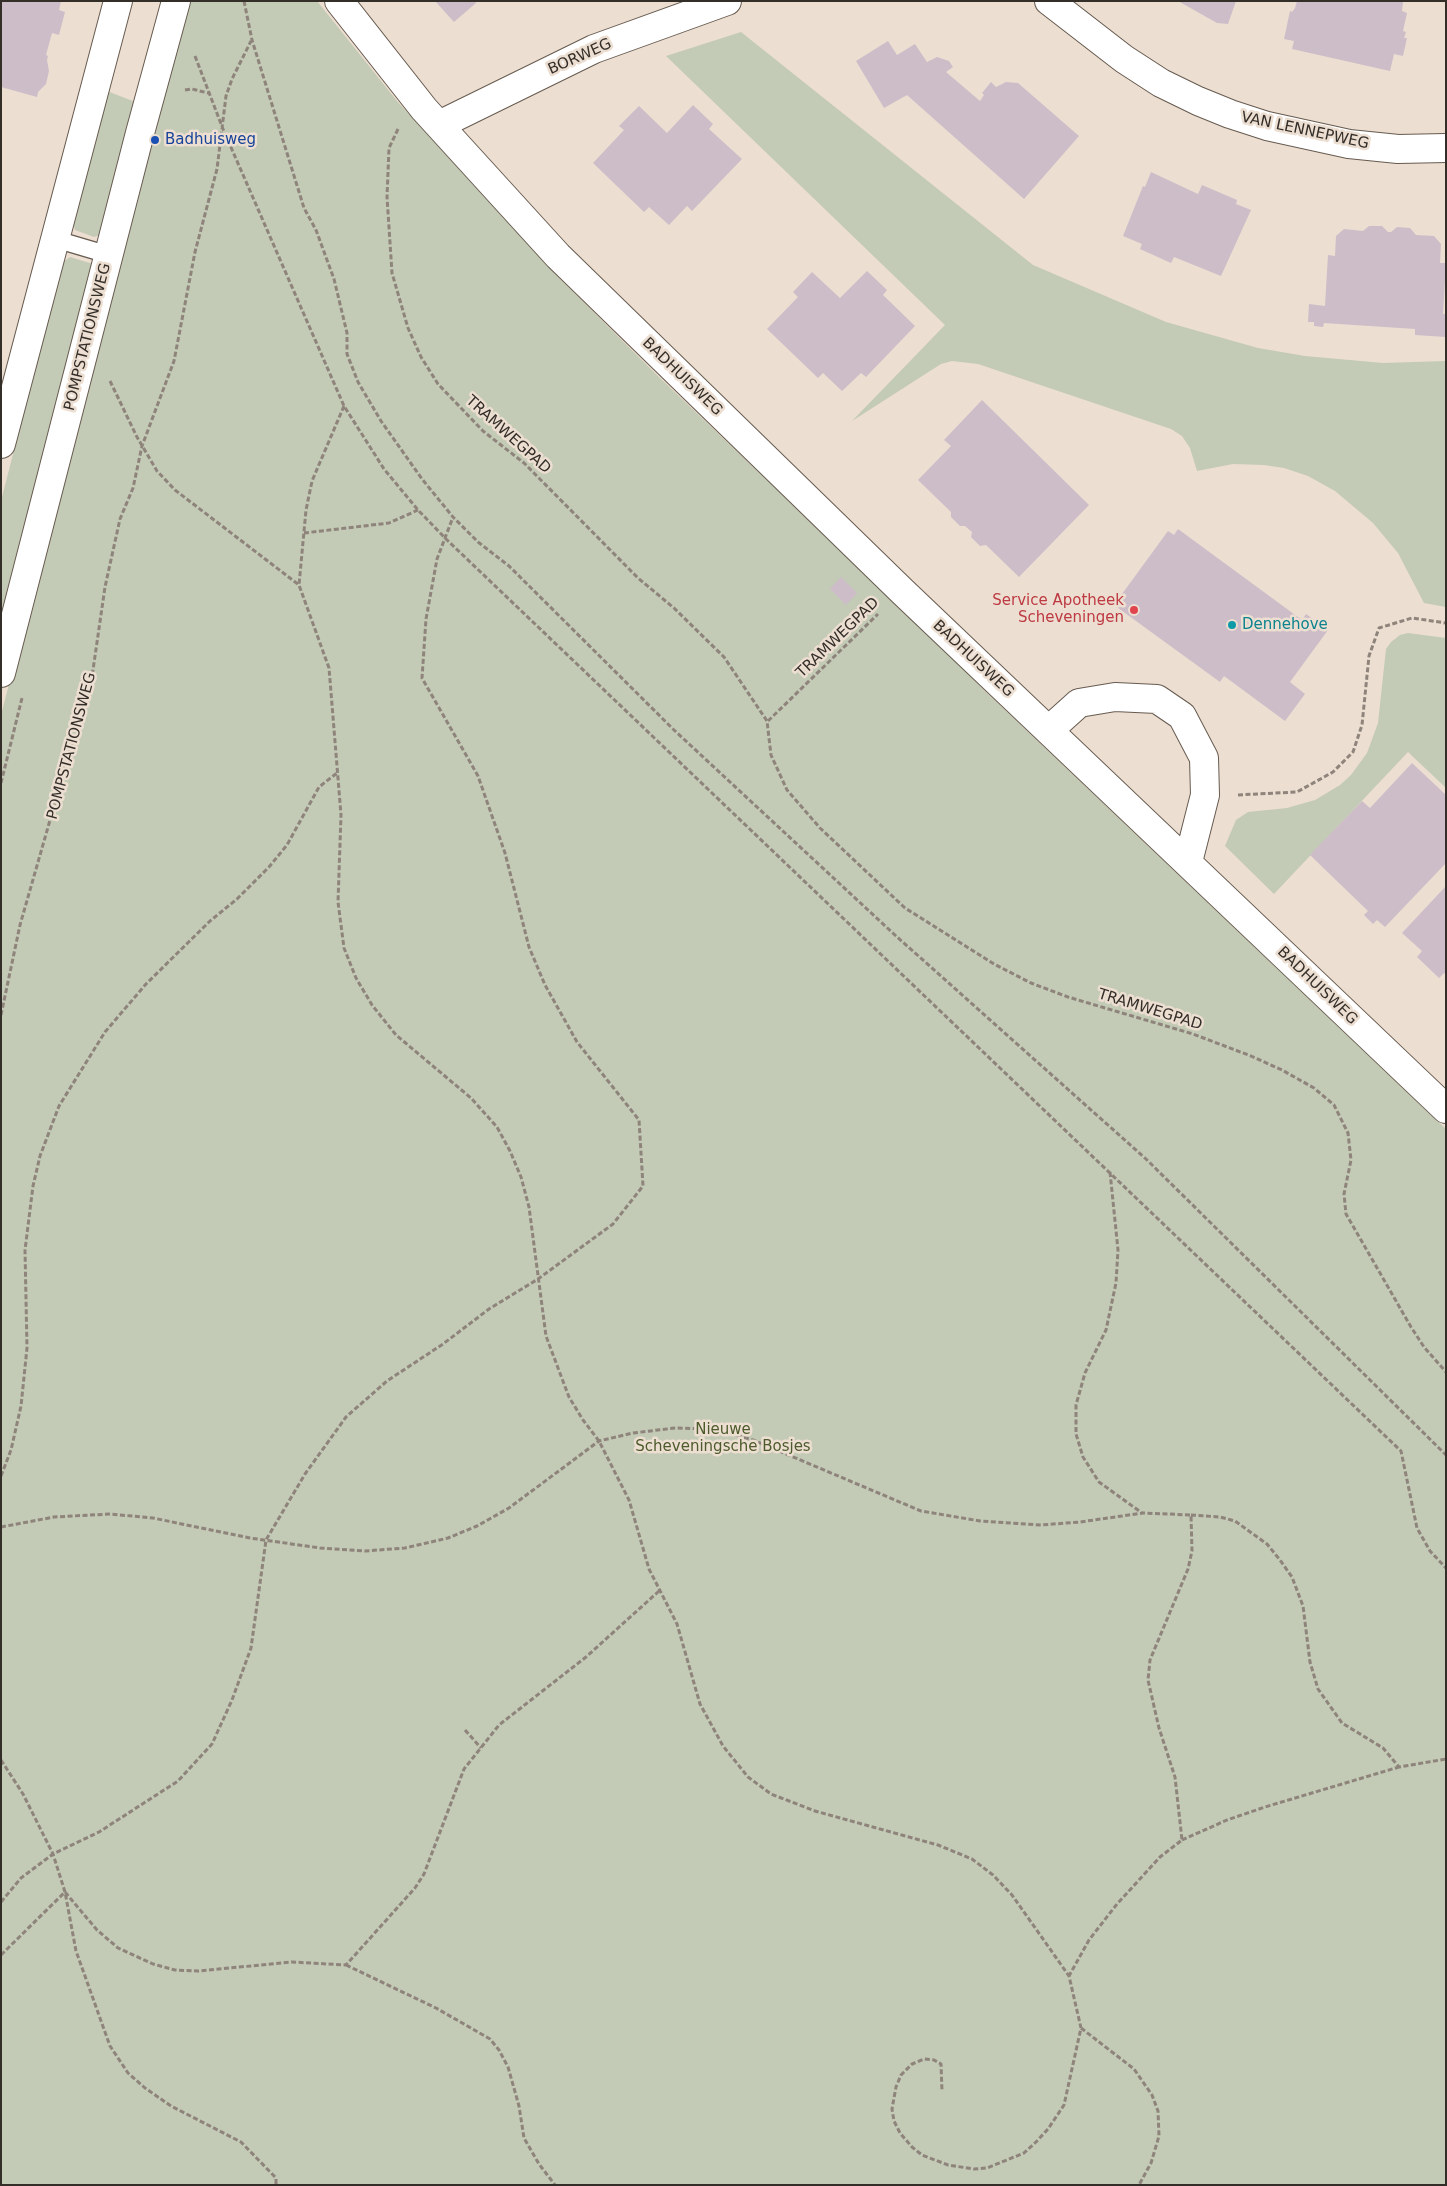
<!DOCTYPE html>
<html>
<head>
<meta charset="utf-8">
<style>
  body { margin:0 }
  #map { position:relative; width:1447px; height:2186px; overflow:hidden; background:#ecded1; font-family:"DejaVu Sans",sans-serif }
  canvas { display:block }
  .frame { position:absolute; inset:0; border:2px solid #342e29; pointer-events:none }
</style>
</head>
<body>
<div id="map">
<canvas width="1447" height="2186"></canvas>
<div class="frame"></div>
</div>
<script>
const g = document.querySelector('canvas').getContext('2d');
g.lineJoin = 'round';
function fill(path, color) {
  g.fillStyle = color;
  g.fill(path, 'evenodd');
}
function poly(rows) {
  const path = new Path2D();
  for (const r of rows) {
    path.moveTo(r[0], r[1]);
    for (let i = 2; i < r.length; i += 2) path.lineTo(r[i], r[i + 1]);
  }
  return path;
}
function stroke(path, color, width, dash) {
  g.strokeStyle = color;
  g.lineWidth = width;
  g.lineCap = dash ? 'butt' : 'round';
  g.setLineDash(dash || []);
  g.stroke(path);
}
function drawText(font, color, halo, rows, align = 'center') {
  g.font = font + ' "DejaVu Sans",sans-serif';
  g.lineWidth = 5;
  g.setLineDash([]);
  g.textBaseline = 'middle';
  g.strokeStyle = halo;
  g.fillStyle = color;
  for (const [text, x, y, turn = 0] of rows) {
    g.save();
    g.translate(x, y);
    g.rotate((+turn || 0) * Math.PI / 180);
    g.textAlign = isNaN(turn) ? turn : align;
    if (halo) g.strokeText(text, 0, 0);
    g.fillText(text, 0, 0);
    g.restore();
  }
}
const green = poly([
  [185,1,317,1,397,101,559,278,659,377,931,637,987,693,1446,1129,1446,2185,1,2185,1,715],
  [741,32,1033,265,1166,322,1258,348,1305,356,1383,363,1446,361,1446,607,1424,603,1398,553,1373,523,1335,491,1308,476,1284,468,1264,465,1233,464,1197,471,1190,448,1182,436,1171,429,978,364,952,361,941,364,852,421,945,325,666,56],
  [107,91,138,103,103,234,94,237,75,230,73,224],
  [70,257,93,264,1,635,1,501,61,266,63,262],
  [1408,633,1446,638,1446,788,1408,752,1274,894,1225,846,1236,820,1248,812,1287,808,1315,800,1340,785,1351,775,1367,753,1378,723,1386,649,1391,642,1400,635]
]);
const building = poly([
  [1,1,61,1,59,10,65,12,59,35,52,33,46,55,48,56,47,60,49,71,46,84,38,92,37,97,1,87],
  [435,1,475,1,476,3,454,22],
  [1178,1,1236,1,1228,24,1217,23],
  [1297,1,1403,2,1402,11,1407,13,1403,31,1406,32,1404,38,1407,38,1403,56,1394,54,1390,71,1292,49,1294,41,1284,39,1290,11,1292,12,1295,8],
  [888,41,897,55,915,44,927,62,937,57,949,61,953,67,946,72,980,101,984,95,982,93,991,82,996,87,1006,82,1018,83,1079,136,1024,199,907,95,884,108,856,61],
  [693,105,713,124,709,129,742,159,692,211,687,206,669,225,649,207,644,212,593,163,624,130,619,126,639,106,667,133],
  [1151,172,1198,194,1202,185,1237,200,1236,204,1251,210,1221,276,1174,257,1171,263,1140,249,1142,244,1123,236,1143,186,1145,187],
  [1369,226,1382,226,1388,232,1391,232,1397,227,1410,228,1416,235,1434,236,1441,244,1440,263,1446,263,1443,314,1446,314,1446,337,1415,335,1415,329,1324,323,1323,327,1314,326,1314,322,1308,322,1309,304,1325,306,1328,255,1335,256,1336,236,1344,229,1363,231],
  [867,271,887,290,883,295,915,326,866,377,861,373,842,391,823,373,818,378,767,329,798,297,793,292,812,272,840,298],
  [982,400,1089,505,1019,577,986,545,980,546,971,537,972,532,965,526,960,526,951,517,951,512,918,480,951,446,944,440],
  [1178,529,1302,620,1306,614,1328,630,1290,682,1305,694,1285,721,1224,676,1220,682,1114,605,1168,531,1174,535],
  [841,577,857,593,846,605,830,589],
  [1412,763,1446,795,1446,863,1385,927,1377,920,1373,924,1364,915,1368,911,1310,855,1362,801,1370,808],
  [1446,886,1446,975,1444,973,1439,978,1417,957,1422,951,1402,933]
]);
const path = poly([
  [244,1,252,40,304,208,316,230,334,279,347,333,347,354,358,382,381,421,422,479,453,517,478,542,509,566,674,730,896,936,1146,1159,1446,1455],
  [195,56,223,129,344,406,384,469,418,510,446,539,1401,1451,1417,1528,1430,1551,1446,1568],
  [185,90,192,89,208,93],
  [398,129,389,148,387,197,392,273,408,328,421,357,438,384,483,431,524,463,638,578,674,608,724,657,767,721,771,755,787,790,820,828,905,908,994,964,1031,983,1068,997,1193,1034,1251,1056,1282,1070,1314,1088,1334,1105,1348,1133,1351,1160,1344,1194,1346,1214,1411,1327,1424,1347,1446,1372],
  [110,381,137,437,157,471,175,490,299,585],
  [344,406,312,481,306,510,299,585,329,668,341,815,338,902,344,948,356,978,372,1005,396,1035,471,1098,497,1127,510,1151,521,1177,529,1207,546,1336,558,1368,569,1397,583,1420,599,1441,629,1500,649,1569,677,1624,700,1704,723,1746,748,1777,771,1794,815,1811,938,1845,972,1859,993,1875,1012,1895,1069,1976,1081,2028,1064,2105,1048,2129,1036,2142,1024,2153,987,2168,974,2169,948,2165,922,2155,912,2147,900,2133,894,2121,892,2109,896,2087,901,2075,912,2064,924,2059,934,2060,941,2064,942,2091],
  [304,533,389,523,418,510],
  [768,721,878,614],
  [1,783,22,698],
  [1238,795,1297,792,1333,772,1353,752,1362,725,1369,656,1379,628,1412,618,1446,623],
  [1,1015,20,925,93,670,105,587,120,519,133,488,142,446,174,361,195,252,217,169,226,96,232,79,251,41],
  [1110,1172,1118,1250,1116,1283,1106,1330,1085,1373,1076,1405,1076,1434,1083,1457,1099,1482,1142,1513],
  [1,1476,11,1450,21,1406,27,1348,25,1250,33,1186,40,1156,59,1106,105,1032,146,984,210,921,237,899,269,867,287,845,319,787,337,773],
  [1191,1515,1220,1517,1235,1521,1267,1544,1280,1560,1292,1577,1303,1606,1310,1662,1318,1689,1342,1723,1383,1748,1399,1767,1446,1759],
  [1,1527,54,1517,110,1514,153,1518,250,1538,320,1548,365,1551,405,1548,448,1538,477,1526,509,1508,599,1441,633,1433,675,1428,715,1429,753,1440,921,1511,980,1521,1041,1525,1080,1522,1143,1513,1191,1515,1192,1551,1188,1569,1150,1660,1148,1680,1159,1728,1175,1777,1182,1840,1160,1857,1117,1904,1089,1940,1069,1976],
  [465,1730,481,1748],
  [1,1760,23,1794,53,1854,65,1892,76,1951,110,2046,128,2073,145,2088,171,2106,241,2142,276,2178,276,2185],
  [1182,1840,1227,1820,1265,1807,1399,1767],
  [1,1902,21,1878,53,1854,99,1832,178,1781,212,1744,232,1700,251,1648,266,1540,305,1474,346,1417,387,1381,443,1344,489,1309,538,1279,613,1224,643,1186,639,1120,577,1042,545,985,529,947,505,853,478,776,422,678,426,619,437,559,453,517],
  [1,1955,65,1892,97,1930,118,1948,153,1964,175,1970,198,1971,292,1962,346,1965,415,1888,424,1874,464,1769,499,1725,586,1657,659,1591],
  [346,1965,436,2008,490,2039,499,2050,508,2067,519,2106,524,2138,539,2164,555,2185],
  [1081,2028,1134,2069,1152,2095,1158,2111,1159,2136,1151,2163,1139,2185]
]);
const service = poly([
  [55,239,109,255]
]);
const minor = poly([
  [339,1,424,109,558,256,902,591,1446,1109],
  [1049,1,1124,59,1161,83,1198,101,1230,114,1267,126,1349,144,1398,149,1446,148],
  [439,125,594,49,727,1],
  [1,444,118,1],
  [1,673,140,133,176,1],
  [1049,730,1079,703,1115,697,1157,699,1182,716,1204,758,1205,795,1188,862]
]);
const markers = [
  [155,140,5,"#1a4fb4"],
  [1134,610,5,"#e0444e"],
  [1232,625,5,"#0f9aa8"]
];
const streetNames = [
  ["BORWEG",580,57,-24],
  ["VAN LENNEPWEG",1305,131,12],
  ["POMPSTATIONSWEG",88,337,-76],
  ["BADHUISWEG",682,377,44],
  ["TRAMWEGPAD",508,435,42],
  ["TRAMWEGPAD",838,638,-44],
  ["BADHUISWEG",973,659,43],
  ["POMPSTATIONSWEG",72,746,-75],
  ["BADHUISWEG",1317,986,44],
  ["TRAMWEGPAD",1150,1010,17]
];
const transitNames = [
  ["Badhuisweg",165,140]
];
const healthNames = [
  ["Service Apotheek",1124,601],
  ["Scheveningen",1124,618]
];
const cultureNames = [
  ["Dennehove",1242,625]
];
const parkNames = [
  ["Nieuwe",723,1430],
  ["Scheveningsche Bosjes",723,1447]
];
fill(green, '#c3cab5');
fill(building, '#cdbdc9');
stroke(service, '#675b50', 19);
stroke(minor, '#675b50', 30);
stroke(path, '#8e847b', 3, [5, 2.5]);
stroke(service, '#fff', 16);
stroke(minor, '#fff', 28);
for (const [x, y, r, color] of markers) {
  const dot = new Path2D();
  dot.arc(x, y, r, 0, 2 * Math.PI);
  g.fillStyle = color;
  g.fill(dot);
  stroke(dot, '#ecded1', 2);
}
drawText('15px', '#342e29', '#ecded1', streetNames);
drawText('15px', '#164399', '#ecded1', transitNames, 'left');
drawText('15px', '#be3a42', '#ecded1', healthNames, 'right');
drawText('15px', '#0d838f', '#ecded1', cultureNames, 'left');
drawText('15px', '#4d5b2c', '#ecded1', parkNames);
</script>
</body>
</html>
